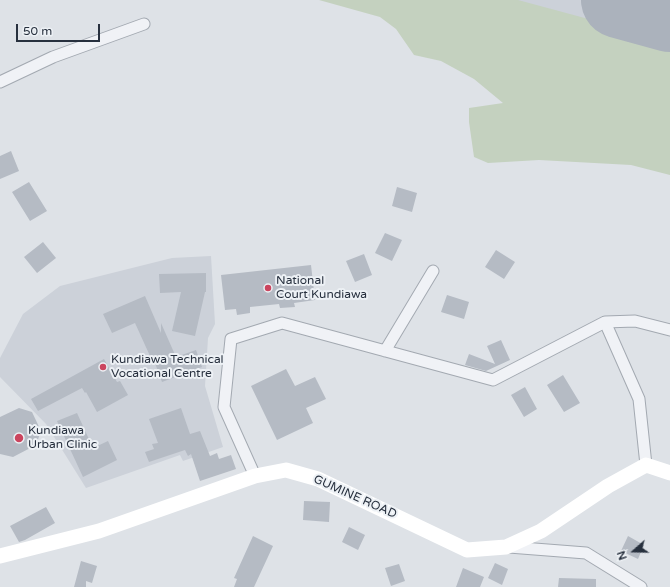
<!DOCTYPE html>
<html>
<head>
<meta charset="utf-8">
<style>
  body { margin:0 }
  #map { position:relative; width:670px; height:587px; overflow:hidden; background:#dee2e7; font-family:"Varela Round",sans-serif }
  canvas { display:block }
  .north { position:absolute; left:614px; top:531px; width:40px; height:40px; -webkit-text-stroke:3px #edf1f5; paint-order:stroke; rotate:250deg; font-size:11px; font-weight:700; line-height:16px; text-align:center; color:#27303e }
  .north::after { content:''; display:block; margin:auto; width:14px; height:18px; background:#27303e; clip-path:polygon(50% 0,100% 100%,50% 72%,0 100%) }
  .scale { position:absolute; left:16px; top:24px; width:84px; height:18px; box-sizing:border-box; border:2px solid #27303e; border-top:0; padding-left:5px; font-size:12px; line-height:14px; white-space:nowrap; color:#27303e; -webkit-text-stroke:3px #edf1f5; paint-order:stroke }
</style>
</head>
<body>
<div id="map">
<canvas width="670" height="587"></canvas>
<div class="north">N</div>
<div class="scale">50 m</div>
</div>
<script>
const g = document.querySelector('canvas').getContext('2d');
g.lineJoin = 'round';
function fill(path, color) {
  g.fillStyle = color;
  g.fill(path, 'evenodd');
}
function poly(rows) {
  const path = new Path2D();
  for (const r of rows) {
    path.moveTo(r[0], r[1]);
    for (let i = 2; i < r.length; i += 2) path.lineTo(r[i], r[i + 1]);
  }
  return path;
}
function stroke(path, color, width, dash) {
  g.strokeStyle = color;
  g.lineWidth = width;
  g.lineCap = dash ? 'butt' : 'round';
  g.setLineDash(dash || []);
  g.stroke(path);
}
function drawText(font, color, halo, rows, align = 'center') {
  g.font = font + ' "Varela Round",sans-serif';
  g.lineWidth = 4;
  g.setLineDash([]);
  g.textBaseline = 'middle';
  g.strokeStyle = halo;
  g.fillStyle = color;
  for (const [text, x, y, turn = 0] of rows) {
    g.save();
    g.translate(x, y);
    g.rotate((+turn || 0) * Math.PI / 180);
    g.textAlign = isNaN(turn) ? turn : align;
    if (halo) g.strokeText(text, 0, 0);
    g.fillText(text, 0, 0);
    g.restore();
  }
}
const built = poly([
  [328,0,670,0,670,92],
  [211,256,215,324,208,338,205,386,223,447,183,461,180,455,86,488,46,424,0,377,0,358,23,314,60,286,172,258]
]);
const green = poly([
  [319,0,518,0,670,41,670,175,631,165,539,160,488,163,474,157,469,122,469,108,503,103,474,79,441,61,414,55,396,29,380,17]
]);
const runway = poly([
  [619,0,670,14]
]);
const building = poly([
  [11,151,19,171,0,179,0,156],
  [29,182,47,211,30,221,12,192],
  [397,187,417,193,412,212,392,206],
  [385,233,402,240,392,261,375,253],
  [43,242,56,258,37,273,24,257],
  [496,250,515,262,504,279,485,267],
  [364,254,372,275,355,282,346,261],
  [311,265,315,300,294,303,295,307,280,308,279,304,250,307,250,313,237,315,236,309,225,310,221,275],
  [206,273,206,292,205,292,195,336,172,331,181,292,160,293,159,274],
  [447,295,469,302,464,319,441,312],
  [145,296,161,333,161,323,176,357,196,350,202,367,162,382,152,355,150,356,135,323,112,333,103,314],
  [501,340,510,360,486,371,465,365,469,354,495,364,487,346],
  [104,359,117,382,120,381,128,395,97,412,86,392,85,393,82,388,38,411,31,399],
  [286,369,295,386,315,377,326,399,306,408,313,423,277,440,251,386],
  [563,375,580,403,564,412,547,385],
  [525,387,537,409,524,417,511,395],
  [19,408,32,412,41,431,36,445,13,457,0,454,0,417],
  [181,408,190,434,200,431,210,456,217,453,219,459,231,455,236,469,200,481,191,454,188,456,185,450,149,462,145,452,154,449,152,444,158,443,149,419],
  [77,413,93,448,108,441,117,460,83,477,57,421],
  [304,501,330,502,329,522,303,520],
  [46,507,55,523,25,540,19,542,10,526],
  [349,527,365,535,358,550,342,542],
  [253,536,273,546,254,587,234,587,237,579,234,578],
  [628,536,644,545,638,559,621,551],
  [81,561,97,566,92,583,86,581,86,587,74,587],
  [495,563,508,569,502,585,488,578],
  [399,564,405,581,391,586,385,568],
  [463,568,484,577,480,587,456,587],
  [559,578,596,579,596,587,558,587]
]);
const minor = poly([
  [0,82,53,57,144,24],
  [605,322,635,321,670,330],
  [385,351,433,271],
  [255,476,224,407,231,339,282,323,493,380,605,322,639,399,646,465],
  [509,547,586,553,641,587]
]);
const secondary = poly([
  [0,556,99,531,255,476,286,470,318,479,467,550,506,547,541,531,608,486,646,465,670,473]
]);
const markers = [
  [268,288,4,"#cb445e"],
  [103,367,4,"#cb445e"],
  [19,438,5,"#cb445e"]
];
const poiNames = [
  ["National",276,281],
  ["Court Kundiawa",276,295],
  ["Kundiawa Technical",111,360],
  ["Vocational Centre",111,374],
  ["Kundiawa",28,431],
  ["Urban Clinic",28,445]
];
const streetNames = [
  ["GUMINE ROAD",355,497,24]
];
fill(built, '#ccd1d9');
fill(green, '#c4d1bf');
stroke(runway, '#abb2bc', 76);
fill(building, '#b5bbc4');
stroke(minor, '#a3a9b1', 13);
stroke(minor, '#f0f2f6', 11);
stroke(secondary, '#fff', 15);
for (const [x, y, r, color] of markers) {
  const dot = new Path2D();
  dot.arc(x, y, r, 0, 2 * Math.PI);
  g.fillStyle = color;
  g.fill(dot);
  stroke(dot, '#edf1f5', 1.5);
}
drawText('12px', '#27303e', '#edf1f5', poiNames, 'left');
drawText('12px', '#27303e', '#edf1f5', streetNames);
</script>
</body>
</html>
